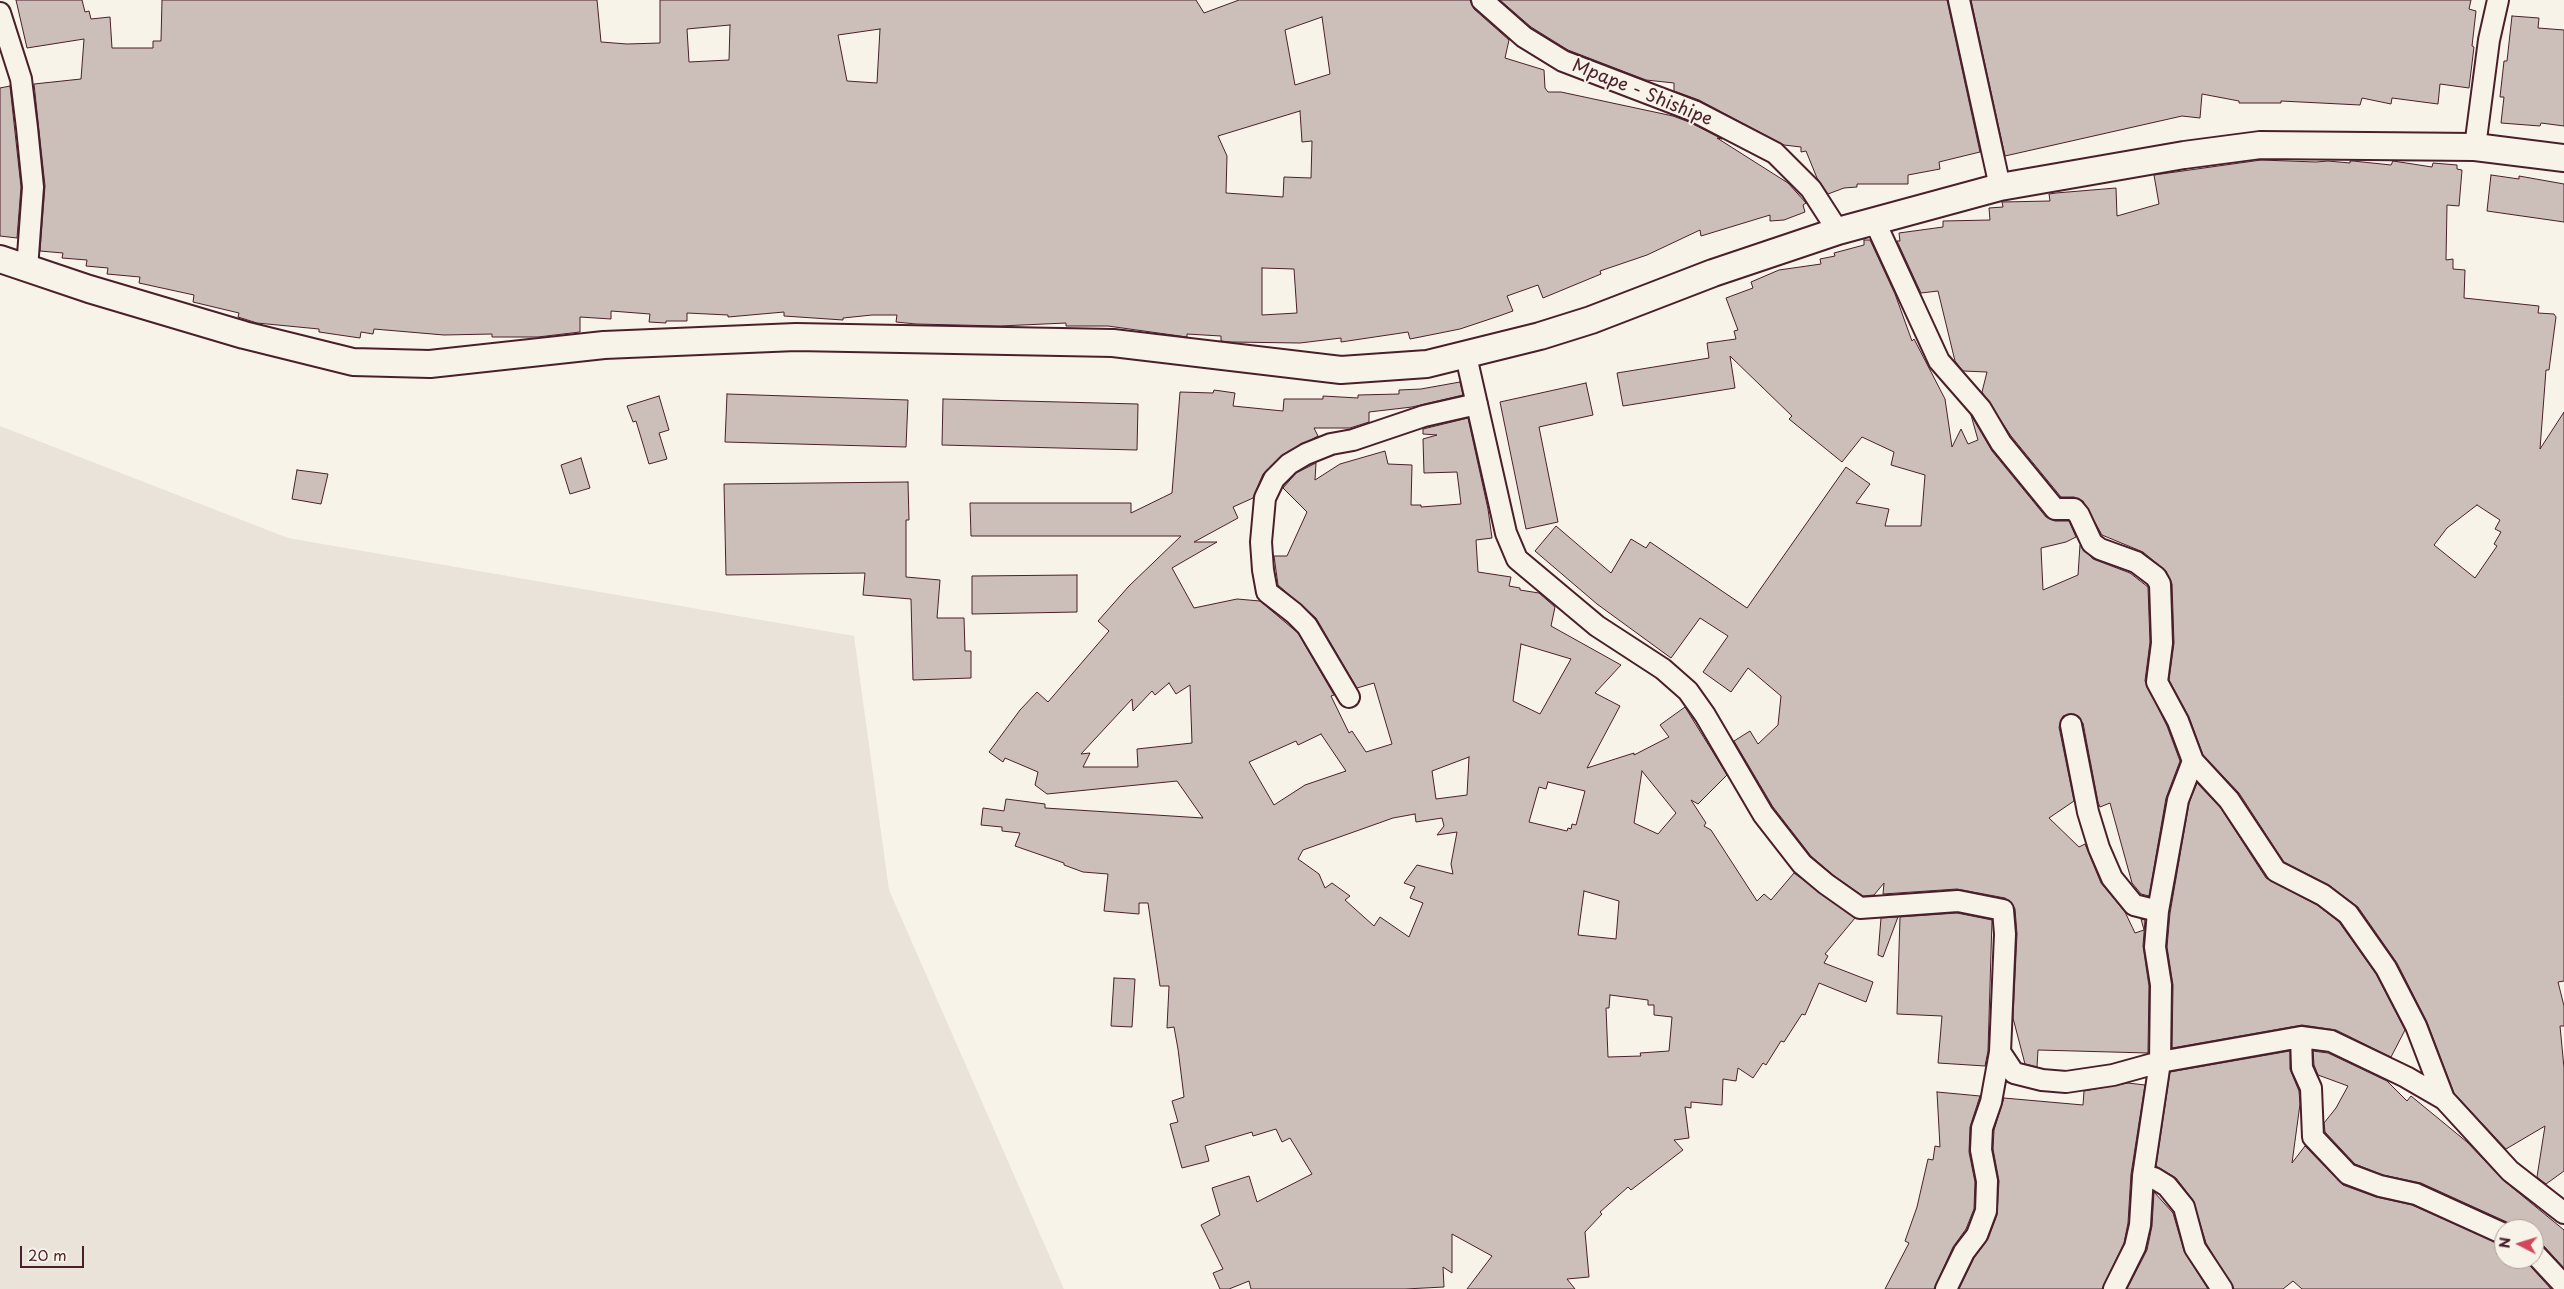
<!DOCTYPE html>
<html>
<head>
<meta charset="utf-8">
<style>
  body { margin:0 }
  #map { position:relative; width:2564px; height:1289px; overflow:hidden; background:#f7f3e8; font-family:"Playpen Sans",sans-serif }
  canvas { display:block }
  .north { position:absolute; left:2494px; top:1219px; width:50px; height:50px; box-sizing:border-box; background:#f7f3e8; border:1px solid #b29e9c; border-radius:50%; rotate:275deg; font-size:14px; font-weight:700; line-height:20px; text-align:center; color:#4a1f2b }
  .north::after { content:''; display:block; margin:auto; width:18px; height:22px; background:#d1495b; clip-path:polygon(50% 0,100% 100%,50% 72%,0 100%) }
  .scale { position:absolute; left:20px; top:1246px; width:64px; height:22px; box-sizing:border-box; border:2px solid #4a1f2b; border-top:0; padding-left:6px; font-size:15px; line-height:18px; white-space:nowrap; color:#4a1f2b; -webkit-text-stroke:4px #f7f3e8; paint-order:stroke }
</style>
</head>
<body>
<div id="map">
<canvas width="2564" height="1289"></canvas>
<div class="north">N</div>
<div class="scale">20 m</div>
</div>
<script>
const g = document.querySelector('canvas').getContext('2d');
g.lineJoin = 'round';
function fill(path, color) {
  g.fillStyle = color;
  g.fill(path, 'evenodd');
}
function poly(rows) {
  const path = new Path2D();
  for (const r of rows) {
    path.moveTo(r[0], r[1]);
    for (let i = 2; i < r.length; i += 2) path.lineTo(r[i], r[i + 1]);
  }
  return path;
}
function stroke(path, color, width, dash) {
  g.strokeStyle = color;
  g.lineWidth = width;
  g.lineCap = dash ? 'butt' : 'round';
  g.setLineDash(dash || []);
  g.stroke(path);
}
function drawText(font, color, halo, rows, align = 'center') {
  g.font = font + ' "Playpen Sans",sans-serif';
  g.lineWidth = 4;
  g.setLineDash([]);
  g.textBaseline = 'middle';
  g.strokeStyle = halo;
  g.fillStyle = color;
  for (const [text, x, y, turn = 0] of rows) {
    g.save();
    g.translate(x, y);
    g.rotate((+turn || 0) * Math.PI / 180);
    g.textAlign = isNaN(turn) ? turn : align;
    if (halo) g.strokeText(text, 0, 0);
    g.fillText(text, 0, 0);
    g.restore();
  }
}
const built = poly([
  [0,426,288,538,854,636,889,890,1064,1289,0,1289]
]);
const building = poly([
  [16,0,82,0,85,12,89,11,91,19,110,17,112,48,153,48,153,41,161,41,162,0,597,0,601,42,627,44,660,43,660,0,1196,0,1204,13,1239,0,1470,0,1474,9,1509,40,1505,58,1544,70,1545,88,1548,92,1561,92,1673,116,1689,122,1722,139,1717,138,1788,183,1806,203,1803,205,1805,212,1784,220,1770,221,1770,215,1701,236,1700,230,1647,255,1600,271,1601,274,1543,298,1538,285,1507,296,1513,311,1499,316,1460,329,1410,339,1408,332,1341,342,1341,338,1300,343,1231,342,1221,341,1221,336,1187,334,1187,337,1108,326,1066,326,1066,323,1000,326,916,324,896,322,897,315,872,315,843,318,843,320,784,316,784,312,728,317,728,315,687,313,687,321,666,321,666,323,649,322,650,314,611,311,611,319,580,317,580,332,538,337,492,337,492,334,444,335,374,329,373,334,361,332,360,338,319,332,319,329,257,323,238,317,239,313,193,302,194,295,139,283,140,277,107,274,108,268,86,266,87,260,62,258,63,253,40,251,45,186,34,84,81,79,84,39,27,48,16,0],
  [1322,17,1330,74,1295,85,1285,30,1322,17],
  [730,25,729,60,689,62,687,29,730,25],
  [880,29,877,83,847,81,838,35,880,29],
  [1300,111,1302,142,1312,141,1311,178,1284,177,1283,197,1226,193,1227,156,1218,136,1300,111],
  [1262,268,1294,269,1297,313,1262,315,1262,268],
  [1500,0,1947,0,1980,152,1939,162,1940,169,1908,175,1908,184,1857,184,1857,187,1844,188,1828,194,1817,178,1806,151,1801,152,1801,147,1784,145,1699,100,1674,91,1674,83,1646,80,1568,50,1531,27,1500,0],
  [1971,0,2471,0,2469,9,2476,11,2472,46,2474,47,2469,88,2440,84,2438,104,2392,98,2391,104,2362,98,2360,105,2281,101,2281,103,2239,103,2239,101,2202,94,2200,118,2182,116,2005,156,1971,0],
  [2512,16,2539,18,2538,28,2564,30,2564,126,2541,123,2540,126,2501,123,2504,97,2500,97,2504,61,2507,61,2512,16],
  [10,86,21,187,17,238,0,236,0,88,10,86],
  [2261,160,2316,162,2328,161,2350,163,2350,161,2353,161,2391,165,2393,161,2432,167,2433,163,2457,165,2457,169,2462,170,2459,206,2447,205,2446,260,2453,259,2453,269,2465,270,2464,298,2539,306,2538,313,2554,314,2556,317,2549,370,2546,370,2540,449,2564,412,2564,981,2558,982,2564,1006,2564,1026,2560,1026,2564,1068,2564,1171,2546,1184,2537,1177,2545,1126,2506,1149,2454,1093,2427,1022,2397,963,2358,907,2329,885,2284,862,2239,793,2203,755,2189,717,2169,680,2174,643,2172,584,2166,571,2143,552,2102,535,2083,501,2074,497,2061,497,2011,436,1982,392,1987,372,1963,371,1955,361,1938,291,1921,293,1897,241,1900,241,1899,233,1943,227,1943,221,1990,220,1989,208,2003,207,2002,202,2050,201,2049,194,2056,193,2116,188,2117,216,2159,204,2154,175,2261,160],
  [2477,505,2500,520,2495,529,2501,532,2494,544,2497,546,2475,578,2434,545,2447,528,2477,505],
  [2491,175,2519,179,2519,176,2564,184,2564,222,2487,211,2491,175],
  [1864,240,1870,240,1895,294,1912,341,1914,339,1945,399,1952,447,1961,429,1968,444,1978,440,1971,415,1992,451,2046,517,2055,521,2069,521,2076,537,2066,542,2041,548,2043,590,2078,575,2080,545,2093,559,2130,573,2148,587,2150,642,2145,681,2167,726,2180,761,2166,798,2149,896,2141,894,2132,883,2110,803,2100,807,2098,802,2083,723,2074,714,2063,716,2059,727,2074,801,2049,818,2079,847,2085,844,2101,883,2125,912,2135,933,2144,930,2141,919,2145,920,2143,946,2149,986,2148,1053,2038,1050,2037,1067,2025,1064,2013,1018,2017,934,2015,909,2011,902,2005,898,1957,889,1883,894,1884,883,1874,895,1863,896,1833,875,1811,856,1773,807,1734,741,1750,731,1758,744,1778,725,1781,696,1748,668,1731,692,1703,672,1728,636,1700,618,1671,658,1597,604,1535,551,1556,526,1611,573,1631,539,1646,548,1650,542,1747,608,1846,467,1870,484,1856,503,1889,509,1885,526,1921,526,1925,475,1891,465,1894,452,1862,437,1842,462,1789,419,1792,416,1730,356,1735,388,1623,406,1617,373,1709,358,1707,343,1736,339,1734,331,1738,330,1726,298,1753,288,1751,282,1779,270,1821,264,1820,259,1835,256,1834,253,1864,245,1864,240],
  [1460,382,1463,395,1412,407,1369,412,1369,422,1350,428,1314,428,1318,436,1281,456,1263,474,1253,498,1233,507,1238,518,1194,542,1217,542,1172,568,1194,608,1237,599,1260,601,1298,633,1334,695,1331,696,1349,733,1352,731,1366,752,1392,744,1374,683,1357,688,1316,618,1278,585,1274,556,1287,556,1307,512,1283,488,1296,473,1316,463,1315,480,1340,464,1385,451,1388,464,1412,465,1411,505,1421,505,1421,507,1461,504,1457,472,1424,473,1423,439,1437,435,1423,434,1423,429,1468,418,1488,509,1492,538,1476,540,1478,572,1511,577,1509,586,1520,588,1520,590,1539,593,1555,607,1551,626,1621,665,1595,693,1620,706,1587,768,1634,753,1634,755,1669,737,1660,725,1685,707,1727,775,1698,804,1691,800,1706,823,1704,826,1711,830,1757,901,1764,894,1771,900,1794,873,1855,918,1825,954,1828,956,1824,963,1873,982,1866,1002,1819,983,1805,1015,1802,1014,1784,1042,1781,1041,1766,1065,1763,1063,1753,1078,1738,1068,1736,1081,1723,1079,1722,1105,1691,1102,1691,1108,1685,1107,1689,1138,1674,1140,1683,1150,1631,1190,1628,1187,1600,1212,1602,1214,1585,1232,1589,1277,1567,1279,1575,1289,1467,1289,1492,1256,1452,1234,1452,1273,1443,1267,1444,1287,1405,1289,1251,1289,1249,1281,1229,1289,1220,1289,1213,1273,1223,1269,1201,1225,1220,1215,1212,1188,1249,1176,1257,1202,1312,1174,1290,1138,1282,1142,1276,1129,1253,1136,1252,1132,1205,1146,1209,1161,1182,1168,1170,1124,1178,1122,1172,1101,1184,1097,1178,1049,1174,1027,1167,1028,1169,986,1160,986,1148,903,1139,903,1139,914,1104,911,1108,874,1083,872,1064,865,1064,863,1015,846,1020,833,1002,831,1002,827,981,825,983,808,1004,811,1006,799,1045,804,1045,808,1203,818,1177,781,1047,794,1035,785,1038,772,1005,758,1003,762,989,752,1020,710,1037,692,1048,702,1109,631,1098,621,1129,586,1181,536,971,536,970,503,1131,503,1131,513,1172,493,1180,392,1213,393,1214,390,1235,393,1233,406,1283,411,1284,399,1323,399,1323,396,1358,398,1358,395,1399,394,1399,390,1421,389,1460,382],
  [1521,644,1571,659,1540,714,1513,701,1521,644],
  [1169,683,1176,694,1190,685,1192,743,1137,749,1138,767,1083,767,1090,753,1081,754,1132,699,1133,711,1152,691,1155,695,1169,683],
  [1321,734,1346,771,1305,785,1274,805,1249,762,1296,741,1298,745,1321,734],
  [1469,757,1467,795,1436,799,1432,771,1469,757],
  [1642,771,1676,813,1658,834,1634,823,1642,771],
  [1548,782,1585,791,1576,825,1572,824,1571,829,1568,828,1567,831,1529,822,1539,787,1546,789,1548,782],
  [1415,814,1416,822,1442,818,1444,826,1437,835,1457,832,1451,864,1453,874,1417,865,1404,883,1415,887,1410,898,1423,903,1409,937,1380,917,1374,926,1345,900,1350,896,1332,883,1325,888,1319,874,1298,859,1303,850,1393,818,1415,814],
  [1584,891,1619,901,1616,939,1578,935,1584,891],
  [1610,995,1648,1000,1648,1005,1654,1005,1654,1015,1672,1017,1669,1051,1640,1053,1641,1056,1608,1057,1606,1008,1609,1008,1610,995],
  [1586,383,1593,415,1539,427,1558,522,1526,529,1500,402,1586,383],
  [727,394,908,400,906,447,725,442,727,394],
  [659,396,669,430,659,433,667,459,649,464,636,421,633,422,627,406,659,396],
  [943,399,1138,404,1137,450,942,445,943,399],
  [581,458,590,488,570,494,561,465,581,458],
  [297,470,328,474,321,504,292,499,297,470],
  [908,482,909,520,906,520,906,577,940,580,937,618,964,618,965,651,971,651,971,678,913,680,911,599,863,595,865,573,726,575,724,484,908,482],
  [1077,575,1077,612,972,614,972,576,1077,575],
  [2197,783,2220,807,2266,878,2317,905,2339,922,2376,974,2405,1030,2391,1057,2336,1030,2302,1025,2172,1048,2173,985,2167,947,2170,913,2189,803,2197,783],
  [1957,913,1992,920,1988,1051,1985,1066,1938,1063,1942,1016,1897,1014,1900,917,1957,913],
  [1898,917,1883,957,1878,955,1881,918,1898,917],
  [1114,978,1135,979,1132,1027,1111,1026,1114,978],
  [2290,1051,2290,1069,2299,1091,2300,1104,2292,1163,2305,1146,2343,1185,2376,1197,2412,1205,2504,1246,2504,1259,2524,1259,2551,1289,2302,1289,2293,1281,2283,1289,2234,1289,2206,1243,2193,1200,2176,1178,2156,1166,2170,1072,2290,1051],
  [2313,1051,2328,1053,2387,1081,2407,1101,2411,1096,2467,1142,2503,1180,2564,1230,2564,1268,2543,1245,2534,1241,2534,1229,2514,1229,2509,1223,2421,1183,2383,1175,2355,1164,2325,1132,2324,1123,2336,1108,2348,1086,2318,1075,2314,1065,2313,1051],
  [2128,1083,2145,1085,2131,1174,2128,1223,2124,1243,2102,1289,1959,1289,1974,1258,1988,1239,1997,1215,1999,1181,1993,1149,1994,1130,2004,1098,2083,1105,2084,1091,2128,1083],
  [1937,1092,1980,1096,1970,1127,1969,1152,1975,1182,1974,1209,1966,1229,1953,1247,1934,1289,1885,1289,1909,1243,1905,1241,1917,1207,1928,1159,1933,1160,1935,1146,1940,1147,1937,1092],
  [2154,1192,2173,1213,2184,1251,2208,1289,2127,1289,2147,1250,2152,1226,2154,1192]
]);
const minor = poly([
  [1482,0,1524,37,1563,61,1694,111,1775,153,1811,189,1838,231],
  [1959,0,2000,187],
  [0,13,21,79,27,128,33,187,27,269],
  [2475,147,2489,40,2498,0],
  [1875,222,1939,361,1981,409,2001,443,2055,509,2074,509,2079,515,2092,543,2100,549,2136,562,2156,577,2160,584,2162,643,2157,682,2178,721,2193,761,2229,800,2276,871,2323,895,2348,914,2386,968,2416,1026,2444,1099],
  [1466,356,1506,533,1517,559,1597,626,1663,669,1688,691,1705,715,1763,814,1802,864,1826,884,1860,908,1958,901,2003,910,2005,934,2000,1052,2014,1073,2042,1080,2066,1082,2113,1075,2160,1062,2301,1037,2331,1041,2406,1077,2444,1099,2510,1171,2564,1213],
  [1349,697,1307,626,1294,613,1267,592,1263,570,1261,542,1265,498,1274,479,1289,464,1306,454,1331,444,1353,440,1424,416,1477,404],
  [2071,725,2088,812,2099,848,2112,878,2134,905,2158,911],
  [2301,1037,2302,1068,2311,1088,2313,1137,2348,1174,2380,1186,2416,1194,2504,1234],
  [2143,1176,2154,1178,2167,1186,2184,1207,2195,1248,2222,1289],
  [2534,1253,2564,1285],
  [1946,1289,1964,1252,1977,1235,1986,1211,1987,1181,1981,1150,1982,1128,1991,1102,2000,1052],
  [2114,1289,2135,1247,2140,1225,2143,1176,2160,1062,2161,985,2155,947,2158,911,2178,800,2193,761]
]);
const tertiary = poly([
  [0,259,89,289,244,335,353,362,430,364,604,345,796,337,1113,343,1341,370,1427,364,1540,336,1591,320,1713,273,1838,231,2000,187,2184,155,2260,145,2475,147,2564,158]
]);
const streetNames = [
  ["Mpape - Shishipe",1642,93,22]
];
fill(built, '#eae3da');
fill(building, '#ccbfb9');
stroke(building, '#4a1f2b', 1);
stroke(minor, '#4a1f2b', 24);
stroke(tertiary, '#4a1f2b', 30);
stroke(minor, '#f7f3e8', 20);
stroke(tertiary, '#f7f3e8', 26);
drawText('18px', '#4a1f2b', '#f7f3e8', streetNames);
</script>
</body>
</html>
